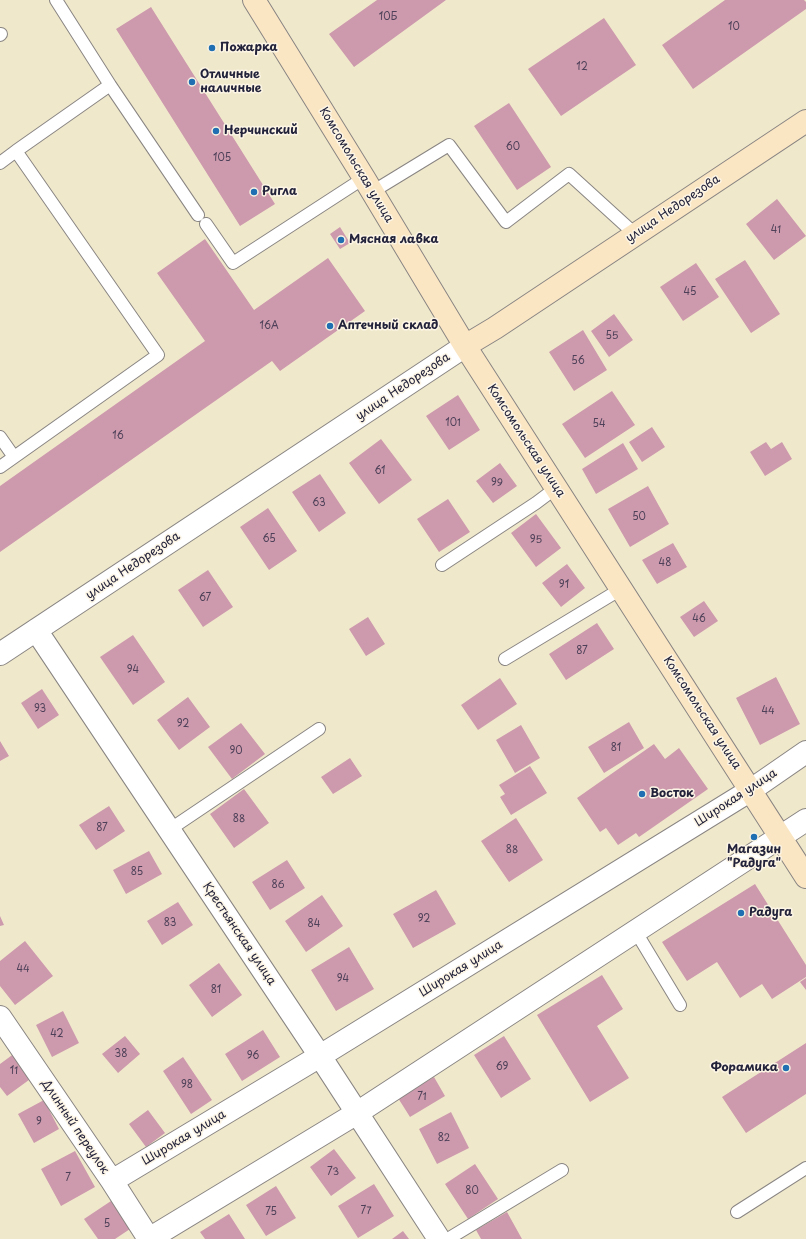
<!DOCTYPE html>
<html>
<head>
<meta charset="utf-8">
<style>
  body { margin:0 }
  canvas { display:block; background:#f0e8cb }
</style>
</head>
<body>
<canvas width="806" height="1239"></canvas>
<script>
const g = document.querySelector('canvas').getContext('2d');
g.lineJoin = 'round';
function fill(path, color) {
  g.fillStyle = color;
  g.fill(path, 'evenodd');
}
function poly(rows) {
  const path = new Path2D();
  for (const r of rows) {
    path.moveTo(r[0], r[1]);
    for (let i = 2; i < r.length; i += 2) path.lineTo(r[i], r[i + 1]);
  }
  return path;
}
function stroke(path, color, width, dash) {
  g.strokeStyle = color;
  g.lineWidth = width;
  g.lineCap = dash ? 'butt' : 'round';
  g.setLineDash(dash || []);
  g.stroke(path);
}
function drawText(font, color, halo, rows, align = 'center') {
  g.font = font + ' "Playpen Sans",sans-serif';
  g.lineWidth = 3;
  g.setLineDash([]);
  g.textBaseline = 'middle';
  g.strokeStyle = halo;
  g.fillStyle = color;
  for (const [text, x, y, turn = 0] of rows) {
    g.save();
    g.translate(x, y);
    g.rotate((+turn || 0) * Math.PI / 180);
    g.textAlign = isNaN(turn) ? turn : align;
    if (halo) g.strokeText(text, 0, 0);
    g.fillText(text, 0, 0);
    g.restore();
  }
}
const building = poly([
  [377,0,446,0,354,67,329,34],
  [725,0,804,0,806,2,806,9,693,89,662,45],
  [151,7,275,204,240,226,116,29],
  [604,18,636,65,561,116,528,69],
  [509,103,551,167,517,190,474,126],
  [777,199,806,236,774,260,746,224],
  [340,227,350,243,340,249,330,234],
  [205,239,254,310,328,258,365,311,280,371,272,361,0,552,0,486,205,341,157,273],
  [745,260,780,314,751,333,715,279],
  [696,263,719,297,683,321,660,287],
  [614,314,633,340,609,357,591,331],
  [583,330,607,370,574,391,549,352],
  [612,391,635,425,585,458,562,424],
  [458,395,480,430,449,450,426,416],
  [652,427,665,447,642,462,629,442],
  [381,439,412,480,379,504,349,463],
  [766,442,771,449,782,442,792,459,765,476,750,452],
  [623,443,638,469,596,494,582,469],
  [500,463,517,486,493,503,476,481],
  [320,474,346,513,319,532,292,492],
  [648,486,669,524,630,547,608,509],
  [448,499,470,532,439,552,417,519],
  [268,508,297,551,269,570,240,527],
  [536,514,561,548,536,567,511,533],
  [673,543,687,567,657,584,642,560],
  [567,564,585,588,561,607,542,583],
  [208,570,233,607,203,627,178,590],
  [704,601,718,621,694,637,680,617],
  [368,617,385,644,366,656,349,629],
  [597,623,614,649,566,680,549,654],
  [133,635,165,682,133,705,100,657],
  [776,677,800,724,760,745,736,698],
  [500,678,517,704,478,730,461,705],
  [42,689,59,715,38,729,21,703],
  [188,697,210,727,179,750,157,720],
  [629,722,644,748,604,773,588,747],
  [241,723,265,754,232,779,208,747],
  [521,725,540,758,515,773,496,740],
  [0,741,9,756,0,761],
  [654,744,665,759,679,748,708,789,639,837,636,833,618,845,606,828,600,832,577,798],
  [350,758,362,776,333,794,321,777],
  [530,766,547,793,511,815,500,797,505,794,499,785],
  [244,789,269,823,234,848,210,814],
  [109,806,125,831,96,850,79,825],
  [516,818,543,860,509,882,481,841],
  [149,851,162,874,126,894,113,870],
  [287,860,305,888,270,910,252,882],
  [755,884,806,965,806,977,772,999,762,984,740,998,717,962,687,981,662,942],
  [436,890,456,924,413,948,393,914],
  [322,895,343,926,306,952,285,921],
  [178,902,193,925,162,945,147,921],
  [0,916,4,925,0,926],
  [25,941,53,976,15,1005,0,986,0,961],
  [349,947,374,989,336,1011,311,970],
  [219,963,242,995,212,1017,189,985],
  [602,975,623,1009,597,1026,629,1078,590,1102,537,1015],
  [806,978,806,990,800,982],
  [63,1011,79,1043,52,1057,36,1025],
  [263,1030,280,1057,242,1081,225,1054],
  [125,1036,140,1054,118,1073,102,1054],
  [504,1036,531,1079,501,1098,474,1055],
  [806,1043,806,1094,746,1133,722,1097],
  [15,1053,33,1077,7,1096,0,1087,0,1064],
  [183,1057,212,1100,191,1114,163,1071],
  [434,1077,445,1096,410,1117,398,1098],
  [44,1100,59,1129,34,1143,18,1114],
  [148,1110,165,1133,146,1147,129,1124],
  [451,1112,469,1148,437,1164,419,1129],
  [334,1149,356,1178,331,1196,310,1167],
  [75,1151,95,1187,61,1206,41,1169],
  [475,1164,498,1199,468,1219,445,1184],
  [374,1184,394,1216,358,1238,338,1206],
  [276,1186,296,1218,266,1236,246,1205],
  [111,1201,130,1229,115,1239,98,1239,84,1219],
  [507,1212,522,1239,481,1239,476,1230],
  [229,1214,245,1239,205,1239,200,1232],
  [403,1231,409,1239,392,1239]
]);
const lane = poly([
  [0,35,1,34],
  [110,85,198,215],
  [0,163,16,151],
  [372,192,449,145,506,222,569,174,636,235],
  [206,224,233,263,364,178],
  [0,437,14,457],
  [0,467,158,355,16,151,110,85,56,0],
  [442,565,536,503,556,488],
  [505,659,621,589],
  [169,830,319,729],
  [636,932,680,1005],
  [737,1212,806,1168],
  [448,1239,562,1170]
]);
const street = poly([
  [36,630,320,1056,439,1239],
  [0,654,465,346],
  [0,1017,112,1181,149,1239],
  [112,1181,320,1056,751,790,806,752],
  [149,1239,357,1113,806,820]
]);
const secondary = poly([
  [254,0,364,178,465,346,806,877],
  [465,346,495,328,806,121]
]);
const markers = [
  [212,48,4,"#1f6fb2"],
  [192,82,4,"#1f6fb2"],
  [216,131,4,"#1f6fb2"],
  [254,192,4,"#1f6fb2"],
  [341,240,4,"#1f6fb2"],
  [330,326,4,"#1f6fb2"],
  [642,794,4,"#1f6fb2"],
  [754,837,4,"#1f6fb2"],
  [741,913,4,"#1f6fb2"],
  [786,1068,4,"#1f6fb2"]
];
const numberNames = [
  ["10Б",388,17],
  ["10",734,27],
  ["12",582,67],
  ["60",513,147],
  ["105",222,158],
  ["41",776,230],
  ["45",690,292],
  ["16А",269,326],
  ["55",612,336],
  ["56",578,361],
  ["101",453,423],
  ["54",599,424],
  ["16",118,436],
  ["61",380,471],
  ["99",497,483],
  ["63",319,503],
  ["50",639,517],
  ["65",269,539],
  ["95",536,540],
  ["48",665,563],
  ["91",564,585],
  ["67",205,598],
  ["46",699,619],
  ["87",582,651],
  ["94",133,670],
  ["93",40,709],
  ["44",768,711],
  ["92",183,724],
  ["81",616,748],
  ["90",236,751],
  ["88",239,819],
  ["87",102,828],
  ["88",512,850],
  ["85",137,872],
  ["86",278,885],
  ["92",424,919],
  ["83",170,923],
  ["84",314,924],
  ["44",23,969],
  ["94",343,979],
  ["81",216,990],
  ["42",57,1034],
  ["38",121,1054],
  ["96",253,1056],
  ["69",502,1067],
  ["11",14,1071],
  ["98",187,1085],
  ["71",422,1097],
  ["9",39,1122],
  ["82",444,1138],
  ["73",333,1172],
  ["7",68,1178],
  ["80",472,1191],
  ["77",366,1211],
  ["75",271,1212],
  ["5",107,1224]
];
const poiNames = [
  ["Пожарка",220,48],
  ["Отличные",200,75],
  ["наличные",200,89],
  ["Нерчинский",224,131],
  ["Ригла",262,192],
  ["Мясная лавка",349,240],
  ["Аптечный склад",338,326],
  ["Восток",650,794],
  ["Магазин",754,850,"center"],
  ["\"Радуга\"",754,864,"center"],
  ["Радуга",749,913],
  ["Форамика",778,1068,"right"]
];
const streetNames = [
  ["Комсомольская улица",356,165,59],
  ["улица Недорезова",673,209,-34],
  ["улица Недорезова",403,387,-34],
  ["Комсомольская улица",526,441,57],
  ["улица Недорезова",133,566,-34],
  ["Комсомольская улица",702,713,57],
  ["Широкая улица",736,798,-33],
  ["Крестьянская улица",239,934,56],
  ["Широкая улица",461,969,-32],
  ["Длинный переулок",75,1127,56],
  ["Широкая улица",184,1138,-31]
];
fill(building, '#cd9aad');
stroke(lane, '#898583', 14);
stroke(street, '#898583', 24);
stroke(secondary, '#898583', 24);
stroke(lane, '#fff', 12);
stroke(street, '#fff', 22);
stroke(secondary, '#fbe6c4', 22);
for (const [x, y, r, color] of markers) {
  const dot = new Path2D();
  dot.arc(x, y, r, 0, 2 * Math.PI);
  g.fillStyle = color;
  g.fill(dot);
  stroke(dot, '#fcf5e5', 1.5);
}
drawText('10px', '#4d4058', null, numberNames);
drawText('bold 12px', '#22223b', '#fcf5e5', poiNames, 'left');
drawText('12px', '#22223b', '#fcf5e5', streetNames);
</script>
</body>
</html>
